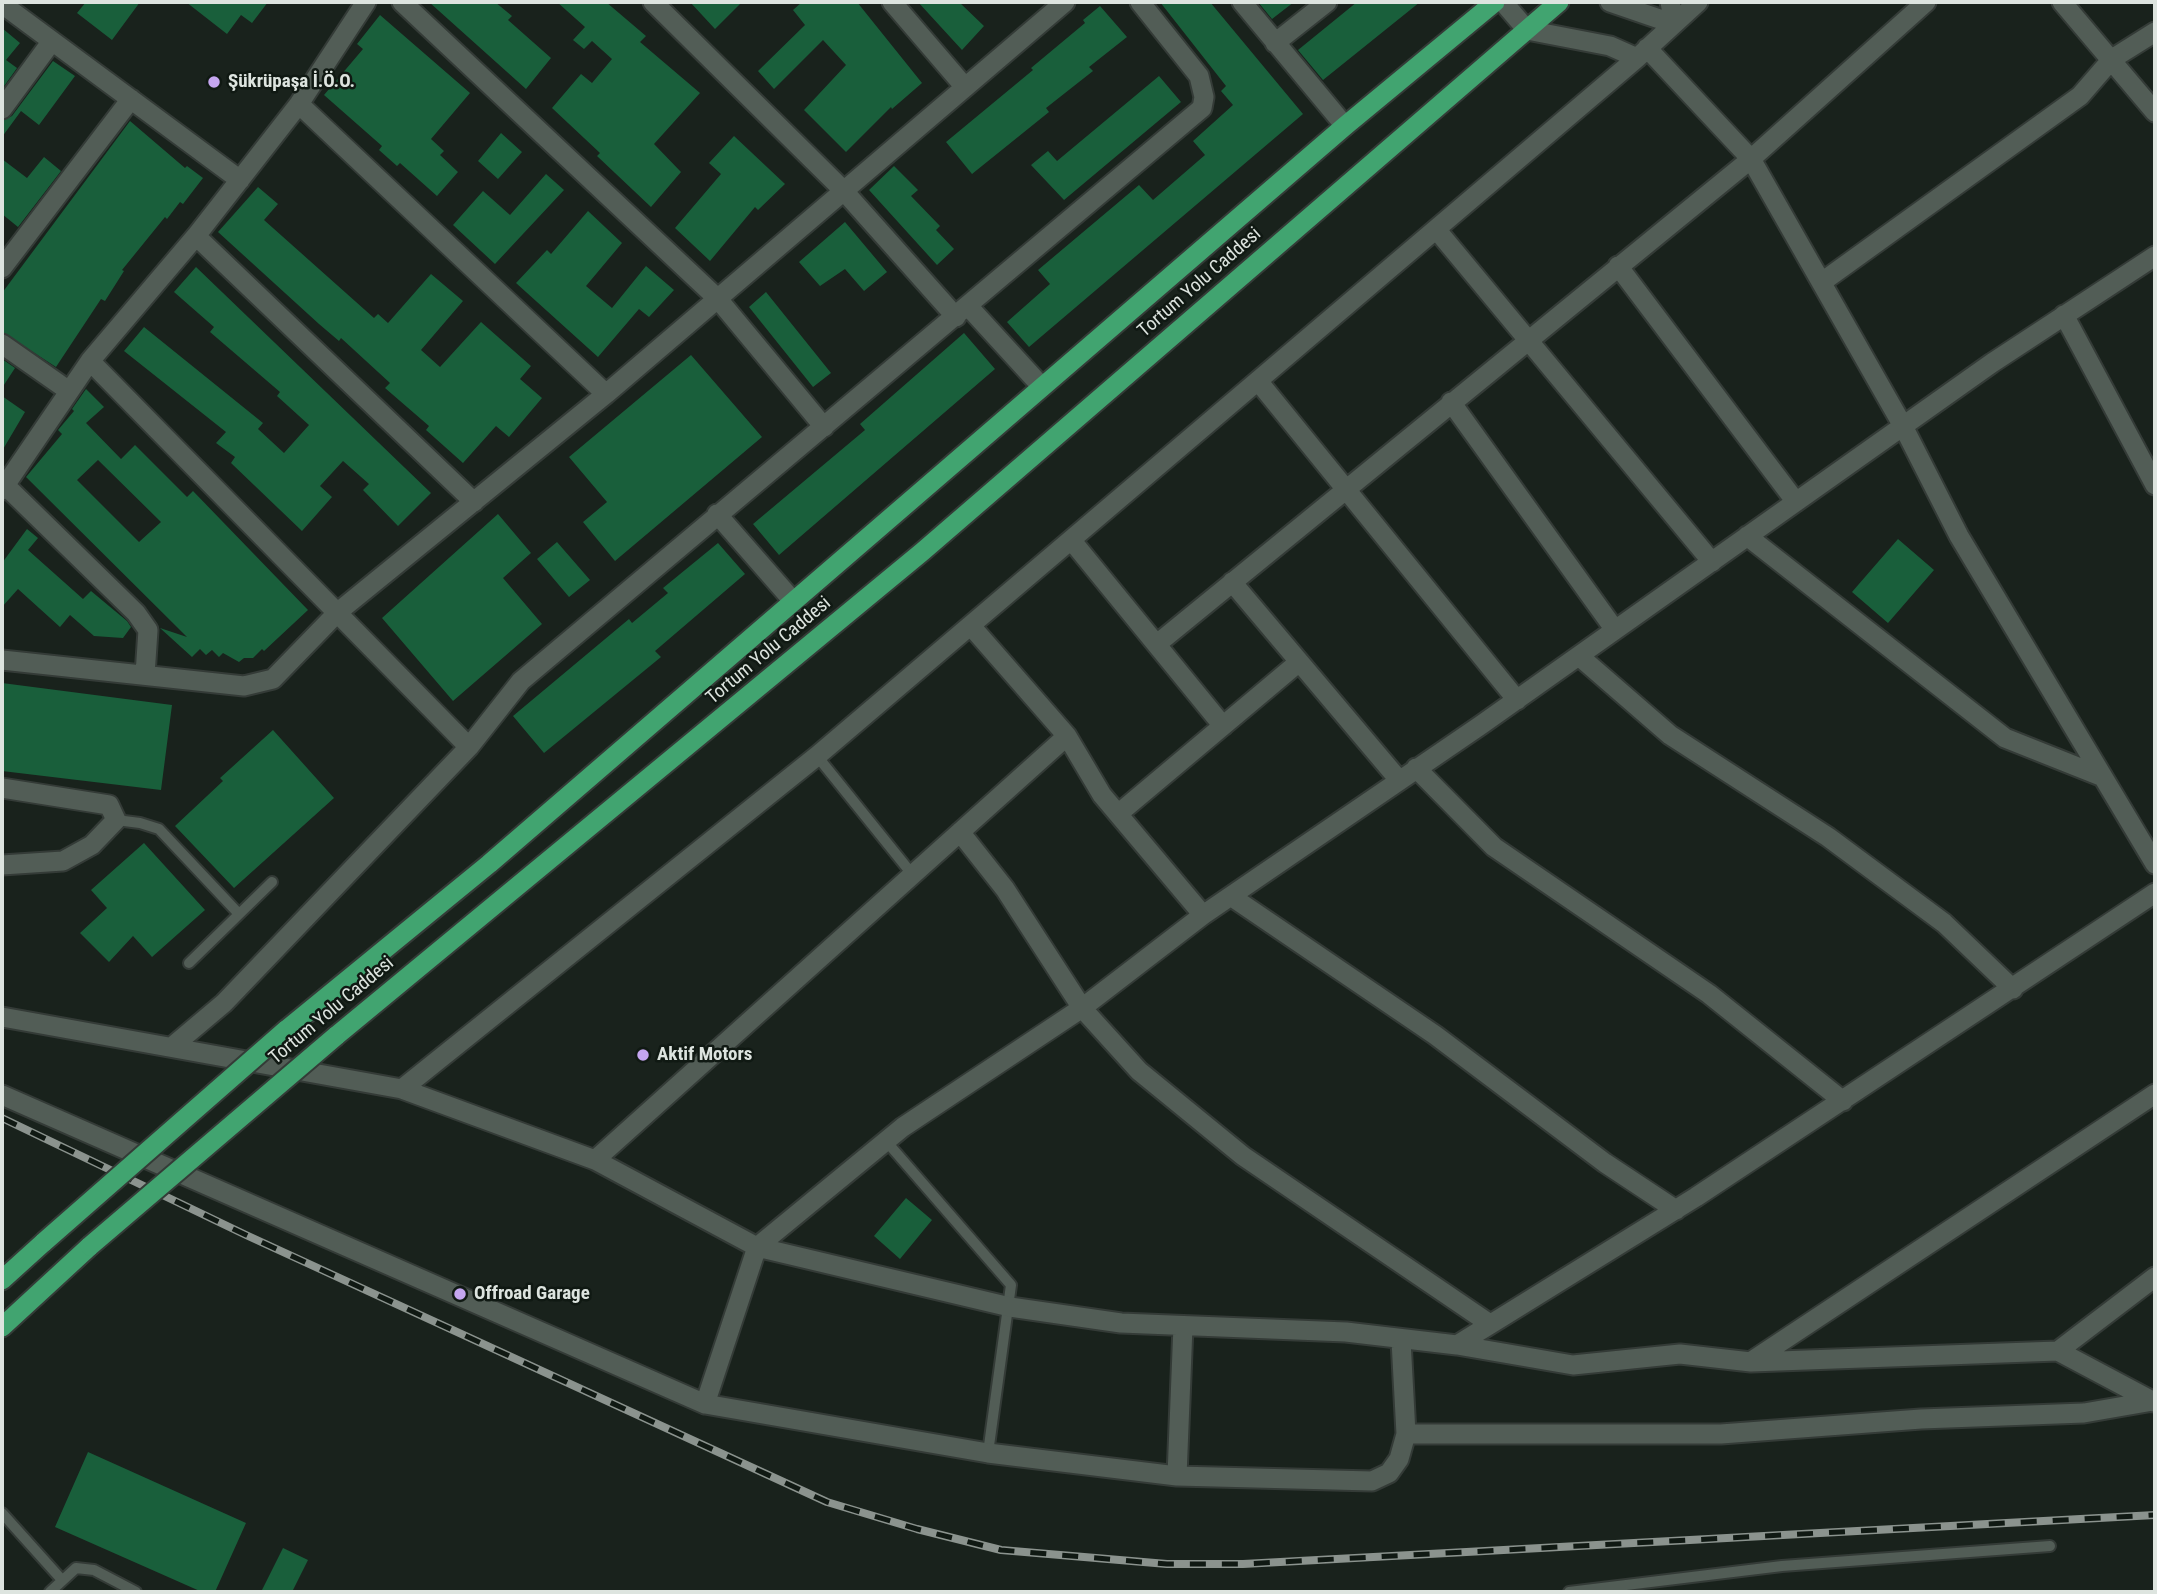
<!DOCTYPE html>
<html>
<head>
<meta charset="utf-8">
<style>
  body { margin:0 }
  #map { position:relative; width:2157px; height:1594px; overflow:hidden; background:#19221c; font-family:"Roboto Condensed",sans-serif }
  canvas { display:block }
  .frame { position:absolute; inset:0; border:4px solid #dde4df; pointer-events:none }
</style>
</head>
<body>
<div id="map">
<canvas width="2157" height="1594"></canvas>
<div class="frame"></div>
</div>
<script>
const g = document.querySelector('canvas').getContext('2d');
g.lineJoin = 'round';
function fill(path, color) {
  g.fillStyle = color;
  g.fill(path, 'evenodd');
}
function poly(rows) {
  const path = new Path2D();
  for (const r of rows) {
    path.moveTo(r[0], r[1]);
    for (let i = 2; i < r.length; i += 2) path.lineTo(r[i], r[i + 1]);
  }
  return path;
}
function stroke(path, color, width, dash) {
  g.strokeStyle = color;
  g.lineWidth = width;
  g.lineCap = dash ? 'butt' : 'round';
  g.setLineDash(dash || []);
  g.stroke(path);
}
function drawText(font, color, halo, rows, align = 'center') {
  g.font = font + ' "Roboto Condensed",sans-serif';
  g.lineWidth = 5;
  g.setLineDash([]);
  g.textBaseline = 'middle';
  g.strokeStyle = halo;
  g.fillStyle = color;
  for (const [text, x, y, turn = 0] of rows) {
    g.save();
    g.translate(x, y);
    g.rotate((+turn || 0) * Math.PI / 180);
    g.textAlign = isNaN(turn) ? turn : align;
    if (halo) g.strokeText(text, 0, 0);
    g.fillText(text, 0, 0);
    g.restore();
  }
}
const building = poly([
  [86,2,140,2,112,40,77,13],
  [186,2,268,2,252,23,241,15,227,34],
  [429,2,495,2,512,16,508,20,551,58,526,89],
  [557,2,606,2,646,36,640,42,700,93,654,144,681,172,651,207,597,156,600,153,552,108,581,74,592,83,612,59,592,41,584,49,573,40,585,27],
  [690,2,742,2,715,29],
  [802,2,857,2,922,83,892,109,891,107,846,152,804,110,846,65,823,40,774,89,758,71,805,25,793,10],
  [918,2,959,2,984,26,962,50],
  [1160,2,1210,2,1303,114,1029,347,1007,322,1050,284,1038,270,1139,185,1153,200,1205,155,1193,141,1233,105,1221,91,1226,86],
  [1258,2,1294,2,1272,19],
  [1357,2,1420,2,1323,80,1298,50],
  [1100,6,1127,37,1089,67,1093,71,1046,108,1049,112,972,174,946,142,1033,70,1031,68,1085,23,1083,20],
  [380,15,470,93,431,139,444,151,440,155,458,172,437,196,400,163,397,166,379,150,382,146,324,95,363,49,357,44],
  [2,28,20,43,6,60,17,68,2,89],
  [53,61,75,76,39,125,21,111,2,137,2,121,12,116],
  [1159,76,1181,102,1064,200,1031,165,1048,151,1057,161],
  [130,121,185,168,187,166,203,178,183,204,180,202,167,219,165,217,122,270,124,271,105,301,101,299,56,367,2,332,2,293],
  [501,133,522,152,498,179,478,161],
  [734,136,785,184,758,210,755,207,710,261,675,228,721,174,709,163],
  [44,157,61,171,18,227,2,214,2,159,27,178],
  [894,166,918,190,911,196,940,226,936,230,954,249,937,265,869,190],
  [546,174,564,190,495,264,453,225,483,191,510,215],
  [258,187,278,204,264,220,374,318,378,314,388,323,431,274,463,301,421,350,440,367,481,322,531,366,520,379,542,398,509,437,496,426,463,463,426,430,429,426,385,388,390,383,341,338,339,341,319,324,218,232],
  [588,211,622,243,586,286,612,308,646,266,674,290,649,317,639,309,598,357,516,283,547,250,551,254],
  [845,222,887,272,864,291,845,269,820,286,799,262],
  [196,267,431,493,398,526,363,490,369,484,343,461,320,486,332,497,302,531,231,463,235,457,216,443,226,432,124,351,144,327,263,423,258,429,284,453,309,425,277,396,280,392,210,332,214,327,174,292],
  [766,292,831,373,813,387,749,307],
  [964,333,995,369,779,555,753,524,865,430,860,424],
  [691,355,762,437,615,561,583,522,607,502,569,457],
  [2,359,15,368,2,388],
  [86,389,104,407,86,423,121,459,135,445,187,497,193,491,308,610,264,651,262,649,253,658,244,658,239,662,223,653,219,657,212,650,206,655,200,649,192,657,160,628,187,637,26,477,62,434,58,430,74,411,72,409],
  [98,460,161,522,139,542,77,480],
  [2,396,25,412,2,451],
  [498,514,531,553,503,578,542,624,453,701,382,618],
  [27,529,38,538,28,550,83,599,91,591,127,621,131,627,123,638,94,636,70,615,60,627,18,589,2,607,2,563],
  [1898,539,1934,570,1888,623,1852,592],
  [557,542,590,580,569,597,537,559],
  [718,543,745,574,655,651,661,657,544,753,513,716,629,619,632,623,668,593,663,588],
  [2,683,172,705,161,790,2,771],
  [273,730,334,798,234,888,175,826,223,781,220,778],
  [144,843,205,910,152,957,133,936,109,962,80,933,107,908,91,890],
  [906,1198,932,1220,900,1259,874,1236],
  [88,1452,246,1523,215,1592,202,1592,55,1527],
  [283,1548,308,1560,292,1592,261,1592]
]);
const service = poly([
  [817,756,912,874],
  [116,820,140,823,159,829,239,914],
  [189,963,272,882],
  [886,1141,1011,1285,988,1453],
  [2,1513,62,1580],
  [50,1592,76,1568,94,1570,136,1592],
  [1569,1592,1782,1566,2050,1546]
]);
const minor = poly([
  [402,2,718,299,824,427],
  [653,2,843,190,956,317],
  [892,2,964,86],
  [1242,2,1345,126],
  [1503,2,1527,30,1610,46,1637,58],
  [1610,2,1674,24,1670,2],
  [2062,2,2155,112],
  [2,4,240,180],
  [1275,43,1327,2],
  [1647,48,1751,159,1903,426,1959,536,2155,864],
  [299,104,606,394],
  [2,109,52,41],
  [1436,229,1712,562],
  [196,236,474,502],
  [1618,266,1796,502],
  [2,268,131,99],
  [1822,282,2080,96,2112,59,2155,32],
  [968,306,1042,387],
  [2064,315,2155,485],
  [2,344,69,391],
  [90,361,469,747],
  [1258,381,1517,700],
  [1451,402,1615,630],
  [5,485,136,613,148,630,145,675],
  [2,490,90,361,196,236,299,104,366,2],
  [717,514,793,601],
  [1747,536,2005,738,2103,777],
  [1072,541,1223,726],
  [1232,582,1399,780],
  [971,626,1067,736,1102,795,1203,915],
  [1157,644,1751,159,1926,2],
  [1579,656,1670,735,1828,837,1944,923,2013,989],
  [2,660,244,686,273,679,338,612,606,394,1065,2],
  [1416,768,1494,847,1709,994,1843,1101],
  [2,788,109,805,116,820,92,845,63,861,2,865],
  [1118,814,1299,662],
  [960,832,1005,889,1082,1008,1139,1071,1243,1156,1490,1324],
  [1232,897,1435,1035,1605,1163,1676,1210],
  [2,1017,402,1089,595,1160,757,1247,1010,1307,1121,1323,1346,1332,1457,1345,1573,1365,1680,1354,1751,1362,2058,1351,2154,1402],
  [173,1046,224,1003,469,747,521,681,1202,108,1204,97,1199,76,1140,2],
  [402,1089,817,756,1637,58,1698,2],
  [2,1095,705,1404,988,1453,1177,1476,1372,1481,1389,1473,1399,1459,1406,1434,1721,1434,1921,1419,2084,1413,2153,1401],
  [595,1160,1067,736],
  [1401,1340,1406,1434],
  [1457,1345,1696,1197,2155,893],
  [2058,1351,2155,1277],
  [1752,1361,2155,1094],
  [705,1404,757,1247,903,1127,1082,1008,1203,915,1481,725,1992,363,2155,256],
  [1177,1476,1183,1326]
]);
const trunk = poly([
  [286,1030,489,864,1345,126,1495,2],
  [336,1036,922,552,1559,2],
  [2,1280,44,1242],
  [2,1327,90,1246]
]);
const rail = poly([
  [2,1118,246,1235,827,1502,917,1529,1001,1550,1167,1564,1243,1564,2155,1515]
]);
const trunkBridge = poly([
  [44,1242,286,1030],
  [90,1246,336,1036]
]);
const markers = [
  [214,82,7,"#c5a6f0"],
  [643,1055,7,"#c5a6f0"],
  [460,1294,7,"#c5a6f0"]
];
const poiNames = [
  ["Şükrüpaşa İ.Ö.O.",228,82],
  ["Aktif Motors",657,1055],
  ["Offroad Garage",474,1294]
];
const streetNames = [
  ["Tortum Yolu Caddesi",1200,283,-41],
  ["Tortum Yolu Caddesi",769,651,-40],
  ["Tortum Yolu Caddesi",332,1011,-40]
];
fill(building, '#195f3b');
stroke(service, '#343b37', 14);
stroke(minor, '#343b37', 23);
stroke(trunk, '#343b37', 23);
stroke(service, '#525d56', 10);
stroke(minor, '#525d56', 19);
stroke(trunk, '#41a470', 19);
stroke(rail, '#8b938e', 8);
stroke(rail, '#101913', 5, [16]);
stroke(trunkBridge, '#343b37', 23, []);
stroke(trunkBridge, '#41a470', 19);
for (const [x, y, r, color] of markers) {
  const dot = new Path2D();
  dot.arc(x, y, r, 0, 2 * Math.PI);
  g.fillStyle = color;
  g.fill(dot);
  stroke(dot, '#101913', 2.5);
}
drawText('bold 19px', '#dde4df', '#101913', poiNames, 'left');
drawText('19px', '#dde4df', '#101913', streetNames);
</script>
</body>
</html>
